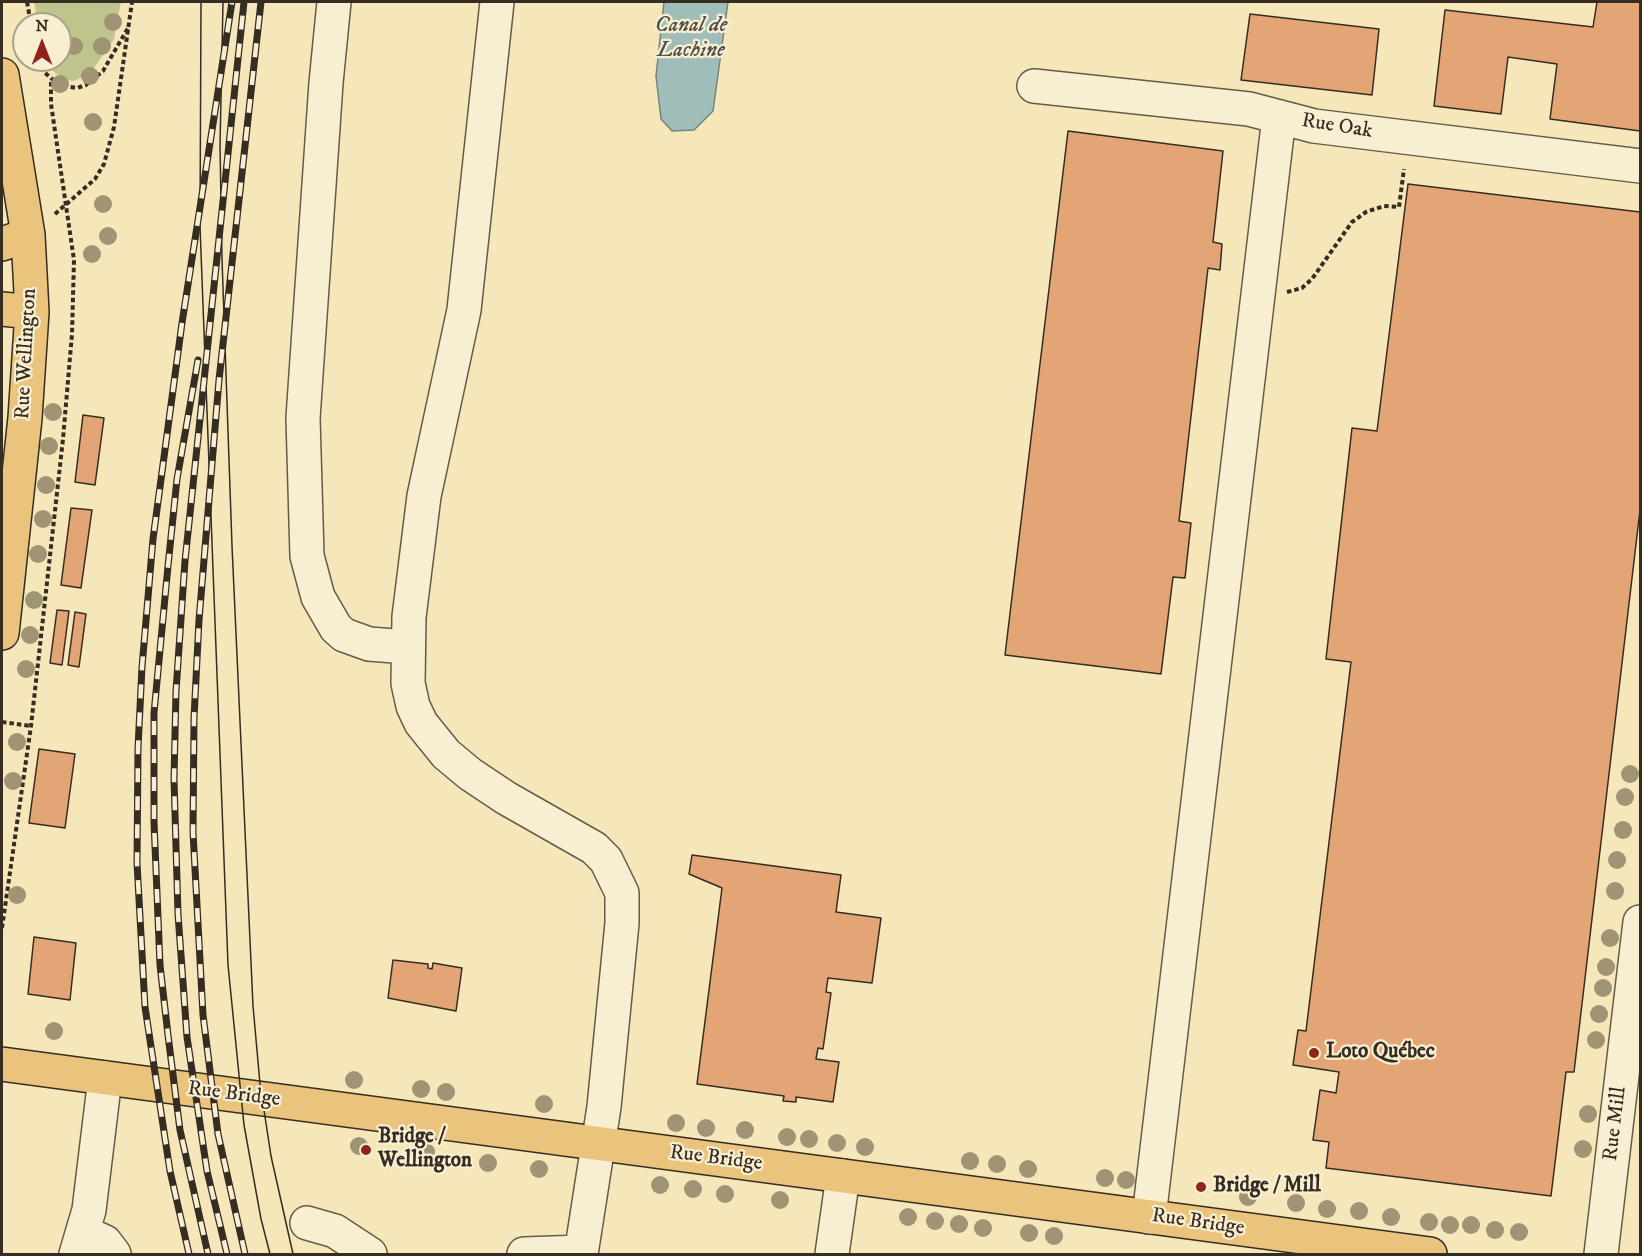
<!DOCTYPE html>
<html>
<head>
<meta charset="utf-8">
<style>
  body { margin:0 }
  #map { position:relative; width:1642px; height:1256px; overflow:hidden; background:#f5e7ba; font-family:"IM FELL DW Pica",serif }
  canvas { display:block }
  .frame { position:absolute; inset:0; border:3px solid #352c22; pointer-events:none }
  .north { position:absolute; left:12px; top:12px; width:60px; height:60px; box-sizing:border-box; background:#f8efd2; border:2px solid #aaa18c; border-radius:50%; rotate:0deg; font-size:16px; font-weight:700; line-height:24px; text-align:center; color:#352c22 }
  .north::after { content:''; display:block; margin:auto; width:21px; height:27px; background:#8f2418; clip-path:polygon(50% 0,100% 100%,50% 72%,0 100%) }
</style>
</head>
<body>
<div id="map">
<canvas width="1642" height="1256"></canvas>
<div class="frame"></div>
<div class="north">N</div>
</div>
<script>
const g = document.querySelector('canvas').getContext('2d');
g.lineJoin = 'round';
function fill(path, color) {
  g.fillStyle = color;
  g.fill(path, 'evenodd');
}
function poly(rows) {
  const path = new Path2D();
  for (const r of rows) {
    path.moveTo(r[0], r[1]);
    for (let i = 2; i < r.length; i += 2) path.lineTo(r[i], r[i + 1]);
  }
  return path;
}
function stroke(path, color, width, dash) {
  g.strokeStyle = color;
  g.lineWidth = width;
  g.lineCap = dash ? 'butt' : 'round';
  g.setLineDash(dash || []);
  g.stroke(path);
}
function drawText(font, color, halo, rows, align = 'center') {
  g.font = font + ' "IM FELL DW Pica",serif';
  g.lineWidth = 4.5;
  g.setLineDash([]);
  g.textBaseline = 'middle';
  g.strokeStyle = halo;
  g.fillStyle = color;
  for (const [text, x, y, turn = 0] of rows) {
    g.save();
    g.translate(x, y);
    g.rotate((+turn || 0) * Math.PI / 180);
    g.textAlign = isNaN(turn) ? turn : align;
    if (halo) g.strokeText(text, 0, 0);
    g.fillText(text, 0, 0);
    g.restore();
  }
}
const green = poly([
  [34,2,121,2,114,39,89,75,73,81,63,79,49,68,45,60,60,60,60,24,38,24]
]);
const water = poly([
  [664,2,728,2,713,111,694,130,672,131,661,119,656,76,664,2]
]);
const building = poly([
  [1597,2,1640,2,1640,131,1550,119,1557,64,1508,57,1501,114,1434,106,1445,10,1593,27,1597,2],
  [1250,14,1379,29,1372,95,1241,80,1250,14],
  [1068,131,1223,151,1213,242,1222,244,1220,270,1208,268,1179,521,1191,523,1185,578,1173,577,1161,674,1005,655,1068,131],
  [1408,184,1640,212,1640,510,1574,1072,1566,1072,1551,1196,1326,1168,1329,1142,1313,1140,1320,1090,1336,1093,1339,1072,1293,1065,1298,1030,1306,1031,1351,662,1326,659,1352,428,1377,431,1408,184],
  [83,415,104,418,95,485,75,482,83,415],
  [71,508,92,510,81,588,61,585,71,508],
  [57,610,69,611,62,665,50,663,57,610],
  [75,612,86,614,79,667,68,665,75,612],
  [39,749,75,754,65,828,29,823,39,749],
  [692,855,841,875,836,912,881,918,872,983,828,978,826,992,831,993,823,1049,818,1048,816,1059,839,1062,833,1102,796,1097,796,1102,783,1101,784,1096,697,1084,722,888,689,874,692,855],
  [34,937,76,943,70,1000,28,994,34,937],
  [393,960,428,964,428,968,432,969,433,963,462,968,456,1011,388,998,393,960]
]);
const path = poly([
  [27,2,31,24],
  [38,60,44,72,59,85,77,88,86,85,103,71,128,28],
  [55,214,95,179,104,164,114,127,132,2],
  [1287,292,1302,288,1312,279,1352,222,1366,212,1384,206,1399,207,1404,169],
  [2,722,31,726],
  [2,928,31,726,63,439,72,334,74,260,51,104,51,80]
]);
const minor = poly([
  [334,2,326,83,303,418,307,556,318,597,336,628,344,635,369,644,408,647],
  [497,2,464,310,424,496,409,617,408,683,413,706,421,723,446,754,470,774,506,798,594,848,606,860,622,893,622,923,604,1107,581,1254],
  [1034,86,1249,109,1314,126,1640,166],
  [1149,1217,1279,117],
  [307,1223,335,1231,370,1254],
  [83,1232,105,1242,114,1254],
  [76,1254,89,1210,105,1078],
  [524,1254,581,1252],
  [832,1254,843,1176],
  [1601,1254,1640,922]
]);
const major = poly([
  [2,75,28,235,32,312,25,418,2,633],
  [2,244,28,235],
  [2,309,32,312],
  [2,1064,1430,1254]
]);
const tram = poly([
  [201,2,200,226,228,965,244,1125,261,1219,270,1254],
  [223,2,220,145,222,259,232,546,253,1006,260,1084,271,1156,293,1254]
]);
const rail = poly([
  [198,360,177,479,168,566,154,713,154,822,160,965,168,1035,180,1130,208,1254],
  [189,1254,170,1171,145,1007,137,863,138,748,142,667,153,539,182,323,232,2],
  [227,1254,207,1171,187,1037,178,914,174,779,176,691,185,561,244,2],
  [245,1254,218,1134,203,1015,193,832,194,718,199,620,219,380,261,2]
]);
const trees = [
  [113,22],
  [74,46],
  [102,46],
  [90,76],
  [60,84],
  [93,122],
  [103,204],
  [108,236],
  [92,254],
  [53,412],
  [49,446],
  [46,485],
  [43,519],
  [38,554],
  [34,600],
  [30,635],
  [26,669],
  [17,742],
  [1630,774],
  [13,781],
  [1625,797],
  [1623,830],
  [1617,860],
  [1615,891],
  [17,895],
  [1610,938],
  [1606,967],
  [1603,988],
  [1599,1014],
  [54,1031],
  [1596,1040],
  [354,1080],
  [421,1089],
  [446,1092],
  [544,1104],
  [1588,1114],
  [676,1123],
  [706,1128],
  [745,1130],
  [787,1137],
  [809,1139],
  [837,1143],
  [359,1146],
  [865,1147],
  [1583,1149],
  [426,1152],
  [970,1161],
  [488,1163],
  [997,1164],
  [539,1169],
  [1028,1169],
  [1105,1178],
  [1126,1180],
  [660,1185],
  [693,1189],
  [725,1194],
  [1248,1197],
  [780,1200],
  [1296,1203],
  [1327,1209],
  [1359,1211],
  [908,1217],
  [1391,1217],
  [935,1221],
  [1429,1222],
  [959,1224],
  [1450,1225],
  [1471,1225],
  [983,1228],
  [1495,1230],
  [1519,1232],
  [1029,1233],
  [1054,1236]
];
const markers = [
  [1314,1053,6,"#8f2418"],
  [366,1150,6,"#8f2418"],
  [1201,1187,6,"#8f2418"]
];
const streetNames = [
  ["Rue Oak",1337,127,9],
  ["Rue Wellington",27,354,-87],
  ["Rue Bridge",234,1095,7],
  ["Rue Mill",1616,1124,-83],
  ["Rue Bridge",716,1159,7],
  ["Rue Bridge",1198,1223,8]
];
const poiNames = [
  ["Loto Québec",1326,1053],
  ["Bridge /",378,1138],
  ["Wellington",378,1162],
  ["Bridge / Mill",1213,1187]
];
const waterNames = [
  ["Canal de",691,26],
  ["Lachine",691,51]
];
fill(green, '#bfc48d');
fill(water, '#9fbeb9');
stroke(water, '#75847d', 1.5);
fill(building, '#e4a576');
stroke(building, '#352c22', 1.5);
stroke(minor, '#655b48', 36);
stroke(major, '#352c22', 36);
stroke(path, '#352c22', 4, [4.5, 3]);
stroke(minor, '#f8efd2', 33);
stroke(major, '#eac47d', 33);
stroke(tram, '#352c22', 1.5);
stroke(rail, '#352c22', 7);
stroke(rail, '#f8efd2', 4.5, [14]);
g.fillStyle = '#9f9575';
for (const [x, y] of trees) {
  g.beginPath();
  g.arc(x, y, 9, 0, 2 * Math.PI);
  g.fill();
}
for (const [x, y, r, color] of markers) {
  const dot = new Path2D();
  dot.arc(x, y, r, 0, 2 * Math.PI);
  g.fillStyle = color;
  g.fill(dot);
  stroke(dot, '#f8efd2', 2);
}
drawText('21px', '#352c22', '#f8efd2', streetNames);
drawText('bold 21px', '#352c22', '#f8efd2', poiNames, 'left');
drawText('italic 22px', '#505048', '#f8efd2', waterNames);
</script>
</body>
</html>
